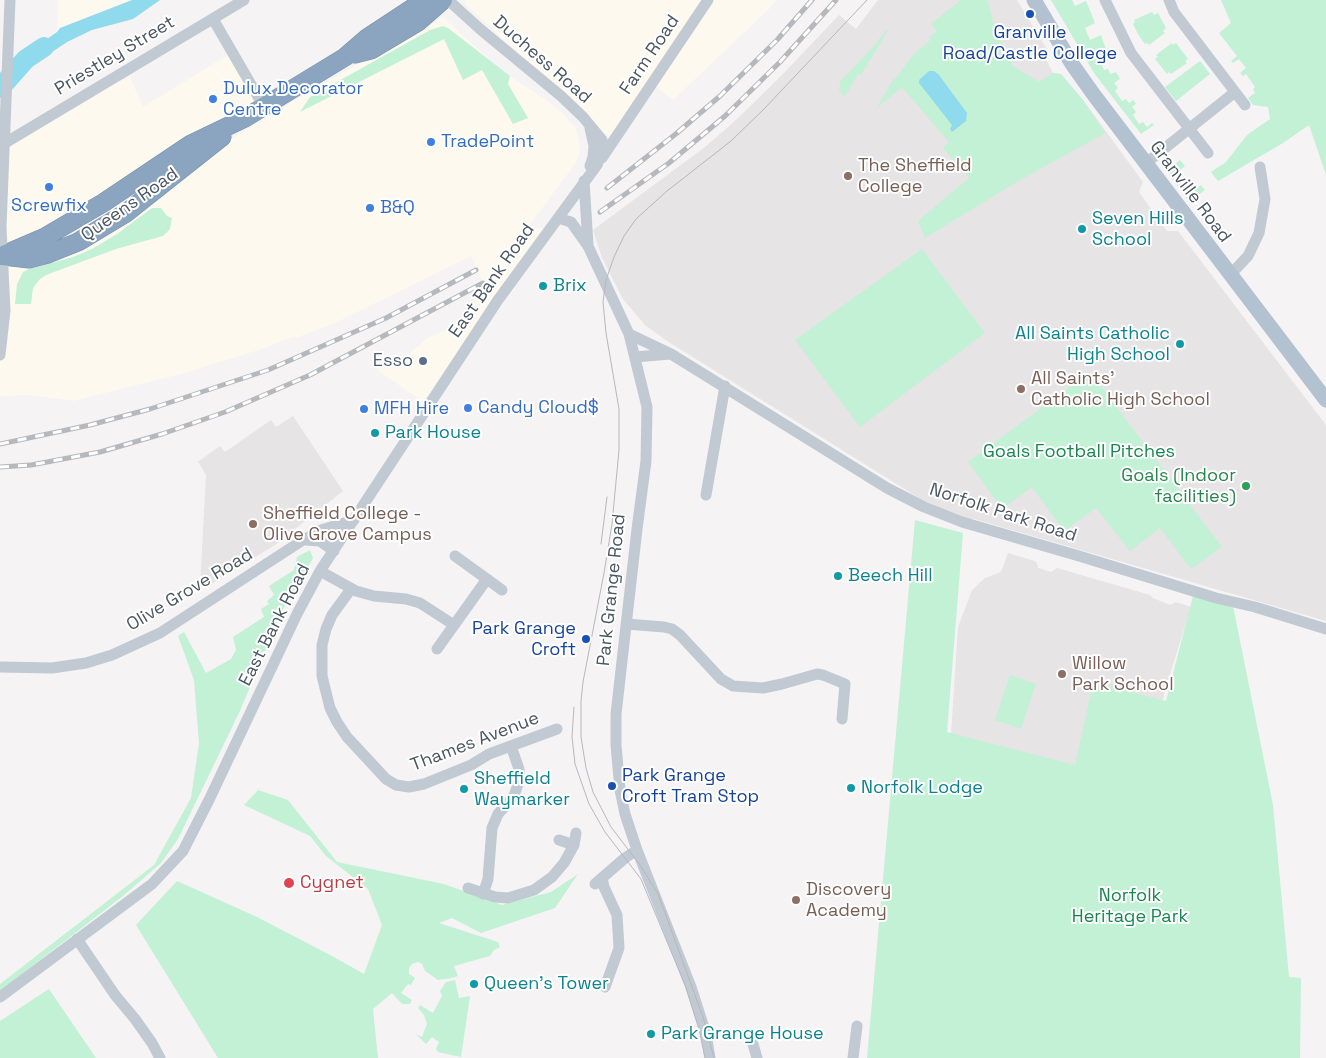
<!DOCTYPE html>
<html>
<head>
<meta charset="utf-8">
<style>
  body { margin:0 }
  canvas { display:block; background:#f5f3f3 }
</style>
</head>
<body>
<canvas width="1326" height="1058"></canvas>
<script>
const g = document.querySelector('canvas').getContext('2d');
g.lineJoin = 'round';
function fill(path, color) {
  g.fillStyle = color;
  g.fill(path, 'evenodd');
}
function poly(rows) {
  const path = new Path2D();
  for (const r of rows) {
    path.moveTo(r[0], r[1]);
    for (let i = 2; i < r.length; i += 2) path.lineTo(r[i], r[i + 1]);
  }
  return path;
}
function stroke(path, color, width, dash) {
  g.strokeStyle = color;
  g.lineWidth = width;
  g.lineCap = dash ? 'butt' : 'round';
  g.setLineDash(dash || []);
  g.stroke(path);
}
function drawText(font, color, halo, rows, align = 'center') {
  g.font = font + ' "Space Grotesk",sans-serif';
  g.lineWidth = 4;
  g.setLineDash([]);
  g.textBaseline = 'middle';
  g.strokeStyle = halo;
  g.fillStyle = color;
  for (const [text, x, y, turn = 0] of rows) {
    g.save();
    g.translate(x, y);
    g.rotate((+turn || 0) * Math.PI / 180);
    g.textAlign = isNaN(turn) ? turn : align;
    if (halo) g.strokeText(text, 0, 0);
    g.fillText(text, 0, 0);
    g.restore();
  }
}
const commercial = poly([
  [58,0,132,0,60,28,57,32],
  [466,0,776,0,769,9,673,100,648,80,609,137,465,4],
  [443,17,502,71,549,102,564,115,576,128,580,146,579,155,575,164,528,227,543,228,423,402,376,369,407,356,426,339,461,322,485,286,471,256,335,323,296,338,295,336,265,348,181,374,73,401,31,395,0,396,0,111,5,142,80,98,130,77,143,107,234,51,261,98,45,237,40,256,310,91]
]);
const education = poly([
  [878,0,1017,0,1048,51,1044,56,1053,73,1061,74,1083,100,1143,182,1139,192,1167,231,1178,231,1326,425,1326,621,974,519,967,520,946,512,919,498,667,341,645,325,623,299,602,258,593,230,705,147,736,120,782,75,839,15,856,29],
  [293,416,343,491,275,545,208,586,200,588,206,475,197,460,199,461,220,446,225,452,271,420,276,427],
  [1008,553,1035,561,1037,563,1038,568,1051,572,1057,568,1150,595,1153,598,1170,605,1176,602,1191,607,1166,687,1143,787,951,734,958,627,972,590,985,578,1001,572]
]);
const green = poly([
  [961,0,988,0,996,34,1013,66,1039,82,1053,73,1061,74,1083,100,1105,133,1015,183,925,238,918,221,969,178,943,148,949,142,902,87,877,108,894,78,895,79,913,55,931,40,929,37,937,31,931,24],
  [1051,0,1072,0,1075,6,1086,1,1095,23,1085,28,1090,40,1101,35,1106,49,1100,52,1103,58,1100,60,1104,70,1108,69,1110,74,1116,72,1119,77,1120,79,1114,83,1118,88,1115,91,1122,101,1126,99,1129,103,1133,100,1135,102,1136,104,1132,107,1136,112,1133,115,1139,124,1143,122,1147,127,1152,123,1154,125,1141,134,1094,73],
  [1221,0,1326,0,1326,175,1309,125,1283,143,1218,181,1211,172,1226,162,1247,135,1270,119,1268,107,1253,105,1248,98,1255,93,1253,89,1255,87,1246,74,1243,76,1240,73,1246,68,1239,59,1233,63,1231,61,1237,56,1219,33,1231,23],
  [1152,12,1154,15,1158,13,1166,28,1163,31,1165,33,1149,45,1147,43,1145,44,1138,34,1133,24,1135,22,1134,20],
  [443,26,448,28,510,76,508,84,528,118,513,124,482,70,463,80,444,39,300,112,310,97,430,30],
  [887,29,888,30,861,75,858,74,845,96,842,94,839,91,840,82,873,47],
  [1172,43,1173,45,1176,43,1188,59,1185,61,1187,63,1171,74,1169,72,1167,74,1155,59,1158,57,1156,55],
  [1200,61,1210,74,1176,101,1165,87],
  [1168,158,1174,165,1180,160,1185,166,1180,170,1183,175,1179,178,1187,188,1191,185,1195,190,1201,185,1205,190,1189,202,1169,174,1164,164],
  [152,208,161,208,167,216,172,218,170,229,163,236,116,249,46,275,40,279,33,288,31,304,15,304,17,284,23,272,29,269,73,257,92,249,117,234],
  [922,249,985,333,860,427,795,340],
  [1090,372,1222,547,1191,569,1160,528,1130,551,1096,508,1064,531,1032,487,1002,509,968,462],
  [915,520,963,533,947,732,1075,765,1091,693,1108,686,1166,701,1193,596,1233,606,1273,805,1289,977,1301,978,1300,1058,867,1058],
  [310,550,313,558,283,609,239,713,178,839,161,863,123,896,0,991,0,984,154,865,191,798,199,743,194,680,178,636,184,632,206,673,231,659,236,650,233,637,264,617,261,609,269,604,267,601,274,595,269,586,294,570,297,557],
  [1010,675,1036,684,1021,729,995,720],
  [258,790,288,800,337,862,444,884,502,905,551,892,578,874,555,908,481,933,452,918,439,923,498,942,500,947,494,950,490,956,454,966,458,976,452,978,438,980,425,971,422,964,418,962,412,964,409,968,409,974,415,978,411,985,408,984,401,993,412,1000,410,1004,402,1004,392,993,373,1009,378,1058,218,1058,136,925,177,881,257,917,332,956,364,974,382,925,368,889,326,856,310,836,244,805],
  [455,980,459,998,470,996,461,1057,438,1052,436,1049,439,1042,432,1037,426,1044,416,1034,422,1037,427,1024,424,1015,418,1008,420,1005,433,1013,442,996,440,991,446,982],
  [49,989,96,1058,0,1058,0,1021]
]);
const water = poly([
  [132,0,160,0,133,19,92,30,67,42,21,73,23,56,57,32,60,28],
  [929,71,934,71,939,75,967,113,966,121,952,132,950,129,952,125,919,83,919,80]
]);
const river = poly([
  [0,88,26,59,44,47]
]);
const minor = poly([
  [1105,0,1131,53,1208,153],
  [1169,0,1174,12,1245,105],
  [213,19,264,107],
  [5,143,244,0],
  [602,158,708,0],
  [1145,164,1235,92],
  [590,166,593,157,594,146,590,128],
  [584,181,588,245],
  [558,218,571,222,588,246,629,334,647,407,646,461,637,529,616,714,616,745,620,790,625,814,637,850,691,987,706,1034,710,1058],
  [1230,275,1248,256,1259,233,1265,199,1260,167],
  [629,334,671,354,887,488,924,507,962,522,1079,556,1216,598,1255,607,1326,629],
  [0,355,5,311,1,227,10,0],
  [635,357,670,354],
  [706,495,725,386],
  [305,540,320,541,334,551],
  [455,556,502,590],
  [320,571,356,591,374,596,406,599,420,603,454,625],
  [351,589,332,615,326,629,322,645,322,676,330,708,337,722,347,737,386,779,396,785,409,787,424,784,471,765,489,754,557,729],
  [626,624,664,627,672,629,680,635,721,679,733,686,763,688,782,684,817,674,823,675,845,684,842,719],
  [437,649,487,579],
  [0,667,52,668,86,663,112,655,160,633,303,540,321,530,354,520],
  [559,840,574,845],
  [602,878,604,887,617,915,619,948,605,987],
  [595,884,625,858,637,850],
  [468,888,495,897,508,898,534,890,552,877,564,863,574,845,576,833],
  [483,894,488,879,492,828,498,814,514,796,520,778,519,769,511,746],
  [77,939,115,995,135,1019,152,1043,160,1058],
  [0,997,152,884,183,851,209,800,297,614,320,571,498,300,597,165,602,152,602,140,583,117,561,96,480,29,448,0],
  [753,1044,757,1058],
  [853,1058,857,1026]
]);
const major = poly([
  [1034,0,1072,64,1094,95,1326,400]
]);
const highway = poly([
  [355,54,371,50,418,22,443,0],
  [1,256,45,237,103,203,191,144,245,118,345,57,367,38,414,7,434,0],
  [3,256,29,259,48,254,78,242,126,213,222,137]
]);
const tram = poly([
  [601,544,607,497],
  [574,707,572,737,575,764,589,804,605,832,641,879,685,985,699,1029,705,1058],
  [714,1058,703,1017,658,894,640,865,611,827,593,792,586,768,581,737,581,701,583,682,604,573,612,524,619,450,619,409,606,333,603,302,606,280,614,257,624,236,636,219,667,191,731,141,764,109,867,0]
]);
const rail = poly([
  [607,188,677,133,720,96,777,40,812,0],
  [600,212,669,163,725,116,780,62,836,0],
  [0,444,90,425,150,409,268,370,386,318,476,270],
  [0,467,31,465,100,452,162,434,225,412,310,375,483,283]
]);
const markers = [
  [1030,14,5,"#1a4fb4"],
  [213,99,5,"#3f7fe0"],
  [431,142,5,"#3f7fe0"],
  [848,176,5,"#8d6e63"],
  [49,187,5,"#3f7fe0"],
  [370,208,5,"#3f7fe0"],
  [1082,229,5,"#0f9aa8"],
  [543,286,5,"#0f9aa8"],
  [1180,344,5,"#0f9aa8"],
  [423,361,5,"#5c6f8a"],
  [1021,389,5,"#8d6e63"],
  [468,408,5,"#3f7fe0"],
  [364,409,5,"#3f7fe0"],
  [375,433,5,"#0f9aa8"],
  [1246,486,5,"#2e9e5b"],
  [253,524,5,"#8d6e63"],
  [838,576,5,"#0f9aa8"],
  [586,639,5,"#1a4fb4"],
  [1062,674,5,"#8d6e63"],
  [612,786,5,"#1a4fb4"],
  [851,788,5,"#0f9aa8"],
  [464,789,5,"#0f9aa8"],
  [289,883,6,"#e0444e"],
  [796,900,5,"#8d6e63"],
  [474,984,5,"#0f9aa8"],
  [651,1034,5,"#0f9aa8"]
];
const transitNames = [
  ["Granville",1030,33],
  ["Road/Castle College",1030,54],
  ["Park Grange",576,629,"right"],
  ["Croft",576,650,"right"],
  ["Park Grange",622,776,"left"],
  ["Croft Tram Stop",622,797,"left"]
];
const streetNames = [
  ["Farm Road",650,55,-56],
  ["Priestley Street",115,56,-31],
  ["Duchess Road",542,60,41],
  ["Granville Road",1190,192,53],
  ["Queens Road",130,205,-35],
  ["East Bank Road",492,281,-55],
  ["Norfolk Park Road",1003,513,18],
  ["Olive Grove Road",190,590,-31],
  ["Park Grange Road",612,590,-84],
  ["East Bank Road",275,625,-63],
  ["Thames Avenue",475,742,-21]
];
const shopNames = [
  ["Dulux Decorator",223,89],
  ["Centre",223,110],
  ["TradePoint",441,142],
  ["Screwfix",49,206,"center"],
  ["B&Q",380,208],
  ["Candy Cloud$",478,408],
  ["MFH Hire",374,409]
];
const educationNames = [
  ["The Sheffield",858,166],
  ["College",858,187],
  ["All Saints'",1031,379],
  ["Catholic High School",1031,400],
  ["Sheffield College -",263,514],
  ["Olive Grove Campus",263,535],
  ["Willow",1072,664],
  ["Park School",1072,685],
  ["Discovery",806,890],
  ["Academy",806,911]
];
const cultureNames = [
  ["Seven Hills",1092,219],
  ["School",1092,240],
  ["Brix",553,286],
  ["All Saints Catholic",1170,334,"right"],
  ["High School",1170,355,"right"],
  ["Park House",385,433],
  ["Beech Hill",848,576],
  ["Sheffield",474,779],
  ["Waymarker",474,800],
  ["Norfolk Lodge",861,788],
  ["Queen's Tower",484,984],
  ["Park Grange House",661,1034]
];
const serviceNames = [
  ["Esso",413,361]
];
const parkNames = [
  ["Goals Football Pitches",1079,452],
  ["Norfolk",1130,896],
  ["Heritage Park",1130,917]
];
const leisureNames = [
  ["Goals (Indoor",1236,476],
  ["facilities)",1236,497]
];
const healthNames = [
  ["Cygnet",300,883]
];
fill(commercial, '#fdf9ef');
fill(education, '#e6e4e5');
fill(green, '#c3f1d5');
fill(water, '#90daee');
stroke(river, '#90daee', 20);
stroke(highway, '#7690ad', 19);
stroke(minor, '#c1cad2', 11);
stroke(major, '#b3c2d1', 15);
stroke(highway, '#8ba5c1', 18);
stroke(tram, '#b5b8bd', 1);
stroke(rail, '#b5b8bd', 5);
stroke(rail, '#fff', 3, [9]);
for (const [x, y, r, color] of markers) {
  const dot = new Path2D();
  dot.arc(x, y, r, 0, 2 * Math.PI);
  g.fillStyle = color;
  g.fill(dot);
  stroke(dot, '#fff', 2);
}
drawText('18px', '#164399', '#fff', transitNames);
drawText('18px', '#4a5661', '#fff', streetNames);
drawText('18px', '#366cbe', '#fff', shopNames, 'left');
drawText('18px', '#785e54', '#fff', educationNames, 'left');
drawText('18px', '#0d838f', '#fff', cultureNames, 'left');
drawText('18px', '#4e5e75', '#fff', serviceNames, 'right');
drawText('18px', '#17864f', '#fff', parkNames);
drawText('18px', '#27864d', '#fff', leisureNames, 'right');
drawText('18px', '#be3a42', '#fff', healthNames, 'left');
</script>
</body>
</html>
